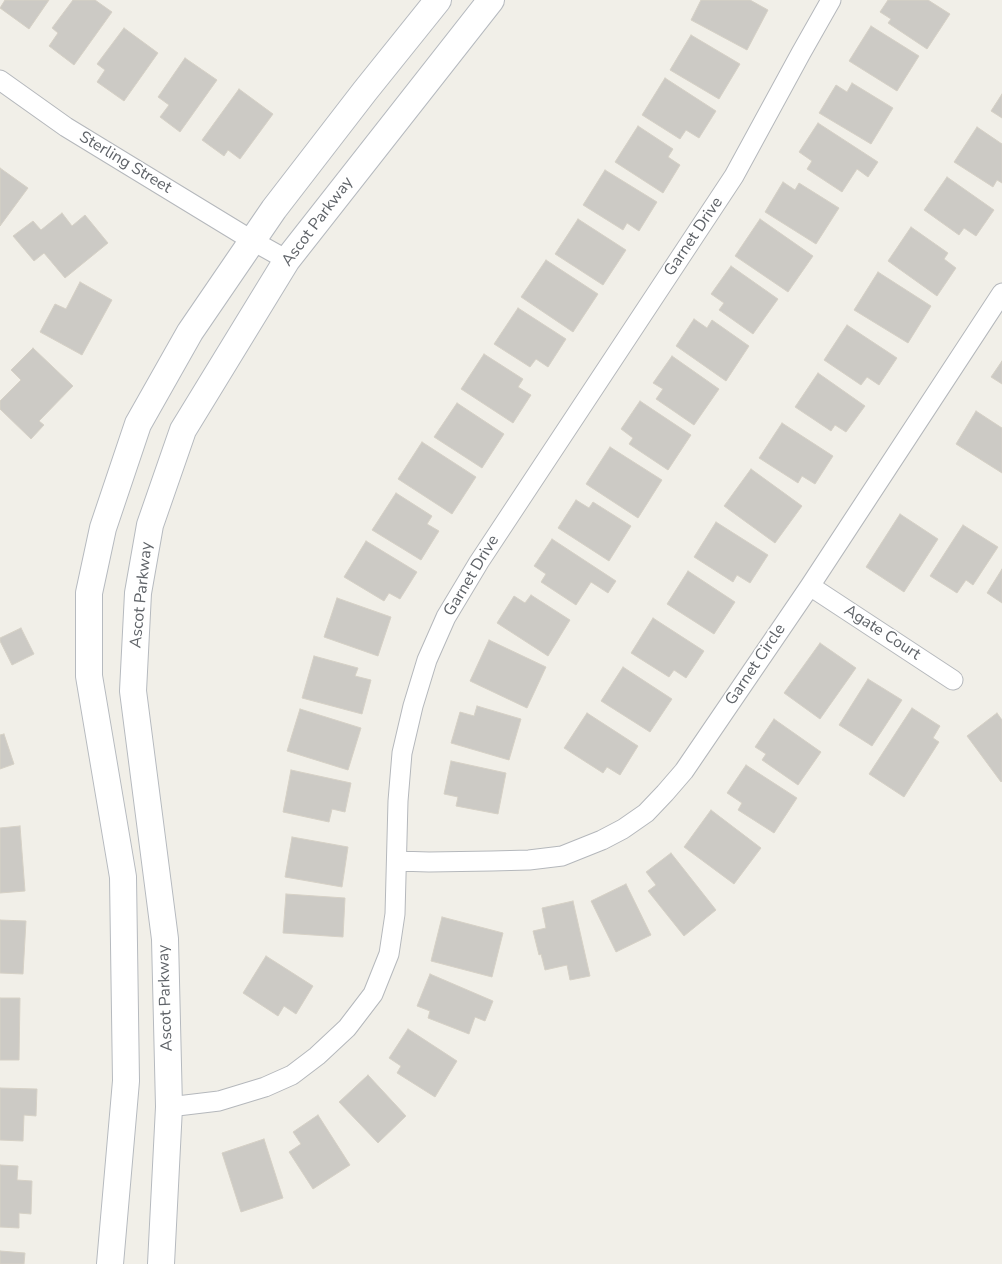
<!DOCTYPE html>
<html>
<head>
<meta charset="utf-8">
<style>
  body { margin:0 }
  canvas { display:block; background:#f1efe8 }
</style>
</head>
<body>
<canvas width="1002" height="1264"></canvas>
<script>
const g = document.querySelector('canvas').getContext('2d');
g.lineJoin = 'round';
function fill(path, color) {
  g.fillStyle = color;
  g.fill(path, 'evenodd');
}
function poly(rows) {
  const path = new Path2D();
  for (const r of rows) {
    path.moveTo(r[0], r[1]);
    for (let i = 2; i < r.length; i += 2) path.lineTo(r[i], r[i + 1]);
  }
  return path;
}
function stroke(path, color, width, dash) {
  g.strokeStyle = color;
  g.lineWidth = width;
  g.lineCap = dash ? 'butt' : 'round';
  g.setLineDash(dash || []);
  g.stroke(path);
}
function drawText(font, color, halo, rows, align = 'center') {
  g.font = font + ' "Nunito Sans",sans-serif';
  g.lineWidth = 4;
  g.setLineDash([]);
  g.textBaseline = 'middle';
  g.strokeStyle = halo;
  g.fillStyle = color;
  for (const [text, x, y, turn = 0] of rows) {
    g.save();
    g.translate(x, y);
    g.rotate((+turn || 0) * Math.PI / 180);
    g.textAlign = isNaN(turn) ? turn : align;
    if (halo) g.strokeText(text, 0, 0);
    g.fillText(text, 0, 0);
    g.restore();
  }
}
const building = poly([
  [5,0,49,0,29,29,0,8,5,0],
  [73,0,95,0,112,12,74,65,49,46,58,33,52,28,73,0],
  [701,0,750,0,768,10,747,50,691,20,701,0],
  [888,0,928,0,950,14,927,49,888,23,891,19,880,12,888,0],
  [871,26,919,56,897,91,849,61,871,26],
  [124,28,158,53,124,101,97,82,105,70,97,64,124,28],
  [691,35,740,64,719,99,670,70,691,35],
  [185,58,217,80,180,132,160,117,169,105,158,97,185,58],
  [665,78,716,111,699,138,686,130,680,139,642,115,665,78],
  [852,83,893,108,871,144,819,113,836,85,847,92,852,83],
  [239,89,273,114,240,159,228,150,224,156,202,140,239,89],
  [1002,94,1002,118,991,111,1002,94],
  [818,123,878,162,868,177,857,169,842,192,807,169,812,161,799,152,818,123],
  [638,126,673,149,668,157,680,165,663,193,615,162,638,126],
  [977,127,1002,144,1002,183,997,180,993,187,954,162,977,127],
  [0,168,28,188,0,226,0,168],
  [605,170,657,202,639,231,627,223,623,230,583,205,605,170],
  [947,177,994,210,976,236,964,228,959,235,924,210,947,177],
  [783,182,795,190,799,183,839,208,816,244,765,212,783,182],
  [62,213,72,226,85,215,108,243,65,278,44,253,34,261,13,236,33,221,41,230,62,213],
  [578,219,626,250,603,285,555,254,578,219],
  [760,219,813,256,788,292,735,256,760,219],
  [911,227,948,253,944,259,956,268,937,296,888,261,911,227],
  [546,260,598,294,573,332,521,297,546,260],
  [731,266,778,299,753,334,719,310,724,303,711,294,731,266],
  [878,272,931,306,908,343,854,310,878,272],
  [80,282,112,300,82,355,40,332,55,304,66,309,80,282],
  [518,308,566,339,548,367,536,359,530,367,494,344,518,308],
  [694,319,707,328,712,320,749,346,726,381,676,346,694,319],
  [847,325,897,358,879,385,867,377,861,385,824,360,847,325],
  [33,348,73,386,39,421,44,425,31,439,0,409,0,401,21,380,11,370,33,348],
  [484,354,523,379,518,387,531,395,513,423,461,389,484,354],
  [672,356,719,389,694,425,656,399,663,389,653,383,672,356],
  [1002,361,1002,384,991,377,1002,361],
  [818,373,865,406,846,432,835,425,831,431,795,407,818,373],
  [640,401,691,435,668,470,629,444,633,438,621,429,640,401],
  [457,403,504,434,482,468,434,437,457,403],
  [976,411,1002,428,1002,473,956,444,976,411],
  [782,423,833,456,815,484,802,476,798,483,759,458,782,423],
  [422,442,476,477,452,514,398,479,422,442],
  [610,447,662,480,638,518,586,484,610,447],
  [751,469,802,506,775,543,724,506,751,469],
  [396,493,432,516,427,524,439,531,421,560,372,530,396,493],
  [576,500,589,508,593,502,631,526,609,561,558,528,576,500],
  [900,514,938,539,904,592,866,567,900,514],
  [716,522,768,555,750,583,737,575,733,582,694,557,716,522],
  [963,525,998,547,973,585,966,580,957,593,930,576,963,525],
  [552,539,616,581,608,593,591,582,576,605,541,582,546,574,534,566,552,539],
  [366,541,417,572,400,599,389,593,384,601,344,577,366,541],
  [1002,569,1002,603,987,593,1002,569],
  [688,571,735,602,714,634,667,604,688,571],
  [531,595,570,620,548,656,497,623,514,596,525,603,531,595],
  [337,598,391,617,378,656,324,637,337,598],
  [653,618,704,651,686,678,674,670,669,677,631,653,653,618],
  [21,628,34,654,12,665,0,641,0,638,21,628],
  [489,640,546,667,527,708,470,681,489,640],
  [820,643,856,668,820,719,784,693,820,643],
  [314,656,358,668,355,676,371,680,362,714,302,698,314,656],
  [623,667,672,699,650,732,601,701,623,667],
  [868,679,902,700,872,746,839,725,868,679],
  [477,706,521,719,509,760,451,743,460,712,474,716,477,706],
  [912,708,940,726,933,738,939,742,904,797,869,774,912,708],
  [300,709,361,728,348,770,287,751,300,709],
  [587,713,638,746,620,775,607,767,603,773,564,748,587,713],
  [997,713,1002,720,1002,781,1001,782,967,736,997,713],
  [774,719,821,752,798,785,762,760,766,754,755,747,774,719],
  [4,734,14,764,0,769,0,735,4,734],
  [451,761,506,773,498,814,456,806,458,797,444,794,451,761],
  [746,765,797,798,774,833,738,810,742,803,727,793,746,765],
  [291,770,351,783,345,812,332,809,329,822,283,812,291,770],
  [711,810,761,848,734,884,684,847,711,810],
  [20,826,25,891,0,893,0,828,20,826],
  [292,837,348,847,342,887,285,877,292,837],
  [671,853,716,910,684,936,648,891,656,885,646,872,671,853],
  [626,884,651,935,616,952,591,901,626,884],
  [286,894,345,898,343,937,283,933,286,894],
  [573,901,590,976,570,980,567,965,545,970,541,954,539,955,533,931,546,928,542,908,573,901],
  [442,917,503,933,492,977,431,961,442,917],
  [0,920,26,921,23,974,0,973,0,920],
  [266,956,313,986,296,1014,284,1006,278,1016,243,993,266,956],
  [430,974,493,1001,485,1021,475,1017,469,1034,428,1018,430,1011,417,1006,430,974],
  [0,998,20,998,19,1060,0,1060,0,998],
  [408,1029,457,1061,435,1097,397,1073,401,1066,389,1058,408,1029],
  [368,1075,406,1116,378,1143,339,1102,368,1075],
  [0,1088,37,1089,36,1116,24,1115,23,1141,0,1140,0,1088],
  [318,1115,350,1165,313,1189,289,1152,301,1144,293,1132,318,1115],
  [264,1139,283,1198,241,1212,222,1153,264,1139],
  [0,1165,18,1166,17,1180,32,1181,31,1214,19,1213,19,1228,0,1227,0,1165],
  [0,1251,25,1253,24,1264,0,1264,0,1251]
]);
const minor = poly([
  [0,80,66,127,253,241,287,260],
  [810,586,953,680],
  [397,861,429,862,492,861,529,860,562,856,602,840,623,829,646,813,665,793,684,771,810,586,1002,293],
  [169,1107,219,1101,265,1087,292,1075,317,1056,347,1028,373,994,389,954,395,914,398,801,402,753,413,706,427,660,446,617,479,562,734,176,801,53,831,0]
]);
const secondary = poly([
  [110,1264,126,1081,123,877,89,676,89,593,103,528,138,424,190,332,274,209,365,91,438,0],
  [161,1264,169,1107,165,939,133,691,138,593,150,525,183,430,287,260,491,0]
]);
const streetNames = [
  ["Sterling Street",125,163,31],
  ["Ascot Parkway",318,222,-53],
  ["Garnet Drive",694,237,-56],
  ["Garnet Drive",472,576,-59],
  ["Ascot Parkway",142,595,-84],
  ["Agate Court",882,633,33],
  ["Garnet Circle",756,665,-56],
  ["Ascot Parkway",166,998,-92]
];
fill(building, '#cccac5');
stroke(building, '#d6d1c6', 1);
stroke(minor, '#b5b8bc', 21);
stroke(secondary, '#b6babf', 28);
stroke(minor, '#fff', 19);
stroke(secondary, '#fff', 26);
drawText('16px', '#5f6368', '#fff', streetNames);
</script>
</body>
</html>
